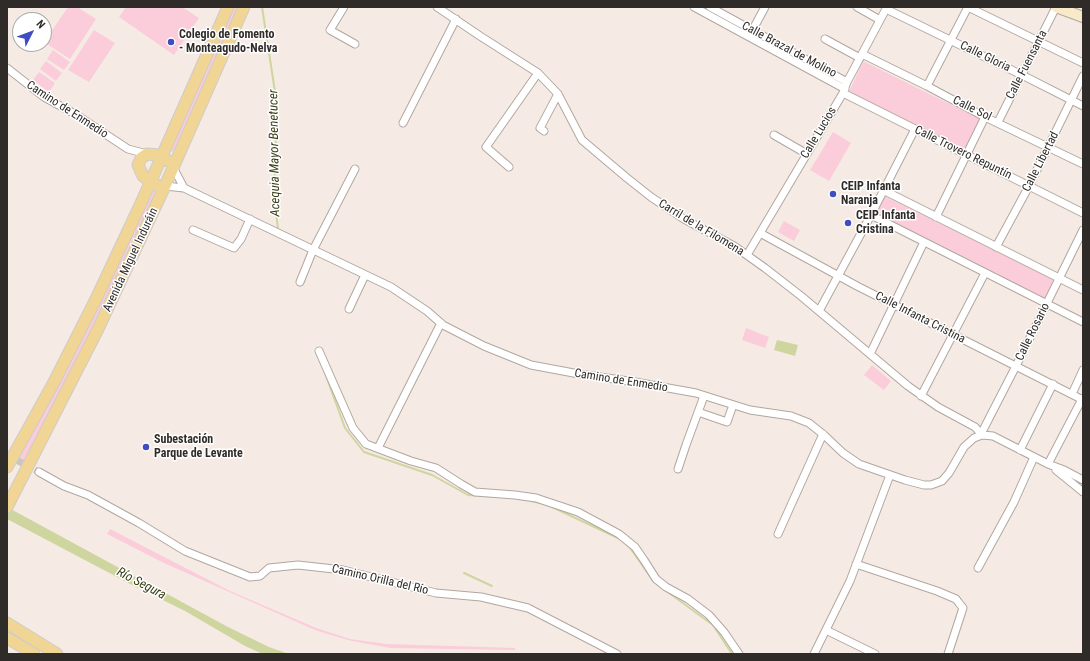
<!DOCTYPE html>
<html>
<head>
<meta charset="utf-8">
<style>
  body { margin:0 }
  #map { position:relative; width:1090px; height:661px; overflow:hidden; background:#f6ebe4; font-family:"Roboto Condensed",sans-serif }
  canvas { display:block }
  .frame { position:absolute; inset:0; border:8px solid #2f2b28; pointer-events:none }
  .north { position:absolute; left:12px; top:12px; width:40px; height:40px; box-sizing:border-box; background:#fff; border:1px solid #acaaa9; border-radius:50%; rotate:48deg; font-size:11px; font-weight:700; line-height:16px; text-align:center; color:#2f2b28 }
  .north::after { content:''; display:block; margin:auto; width:14px; height:18px; background:#3f4dc1; clip-path:polygon(50% 0,100% 100%,50% 72%,0 100%) }
</style>
</head>
<body>
<div id="map">
<canvas width="1090" height="661"></canvas>
<div class="frame"></div>
<div class="north">N</div>
</div>
<script>
const g = document.querySelector('canvas').getContext('2d');
g.lineJoin = 'round';
function fill(path, color) {
  g.fillStyle = color;
  g.fill(path, 'evenodd');
}
function poly(rows) {
  const path = new Path2D();
  for (const r of rows) {
    path.moveTo(r[0], r[1]);
    for (let i = 2; i < r.length; i += 2) path.lineTo(r[i], r[i + 1]);
  }
  return path;
}
function stroke(path, color, width, dash) {
  g.strokeStyle = color;
  g.lineWidth = width;
  g.lineCap = dash ? 'butt' : 'round';
  g.setLineDash(dash || []);
  g.stroke(path);
}
function drawText(font, color, halo, rows, align = 'center') {
  g.font = font + ' "Roboto Condensed",sans-serif';
  g.lineWidth = 3;
  g.setLineDash([]);
  g.textBaseline = 'middle';
  g.strokeStyle = halo;
  g.fillStyle = color;
  for (const [text, x, y, turn = 0] of rows) {
    g.save();
    g.translate(x, y);
    g.rotate((+turn || 0) * Math.PI / 180);
    g.textAlign = isNaN(turn) ? turn : align;
    if (halo) g.strokeText(text, 0, 0);
    g.fillText(text, 0, 0);
    g.restore();
  }
}
const green = poly([
  [68,7,77,7,96,19,70,59,44,42],
  [126,7,182,7,199,18,174,55,119,17],
  [233,7,238,7,178,144,174,151,172,152,171,150],
  [94,30,115,43,89,82,68,70],
  [53,50,70,62,64,70,47,59],
  [46,61,62,73,56,81,40,69],
  [863,61,982,120,967,151,849,92],
  [39,72,55,83,49,92,33,80],
  [833,132,851,143,829,181,810,170],
  [153,187,158,190,89,335,23,467,15,463,55,392,112,278],
  [884,196,1054,280,1045,298,875,213],
  [784,221,800,230,794,241,778,232],
  [746,328,769,337,765,348,742,340],
  [872,365,891,381,884,390,864,375],
  [110,529,230,591,316,628,350,639,386,644,515,648,515,650,391,648,352,641,331,635,315,630,164,563,107,534]
]);
const water = poly([
  [777,340,798,345,795,356,774,350],
  [7,507,228,627,269,647,289,654,263,654,245,646,185,611,136,587,7,519]
]);
const stream = poly([
  [262,7,277,105,274,196,278,229],
  [325,373,345,428,364,452,432,475,468,495,501,497],
  [531,501,540,503],
  [552,507,620,539],
  [628,545,654,582,713,625,732,654],
  [464,573,492,586]
]);
const streetTunnel = poly([
  [7,455,39,472]
]);
const street = poly([
  [344,7,330,30,355,44],
  [437,7,480,36,538,73,558,94,582,140,627,178,651,197,684,219,734,246,765,268,801,296,908,386,938,407,975,427,982,435],
  [694,7,845,89],
  [710,7,847,82],
  [857,7,880,20],
  [968,7,1083,63],
  [886,9,1022,75,1083,106],
  [751,33,765,7],
  [825,39,860,58],
  [862,54,927,86,985,117,1083,164],
  [7,68,44,97,75,114,128,149,147,154],
  [927,86,968,7],
  [843,93,1083,213],
  [998,122,1056,7],
  [403,123,456,19],
  [544,131,540,128,558,94],
  [774,135,807,154],
  [173,167,184,188],
  [509,167,486,147,538,73],
  [165,186,184,188,391,287,427,311,443,325,484,346,531,365,579,374,635,382,696,393,750,410,791,416,809,423,824,435,843,453,859,464,905,480,924,485,931,485,942,481,949,473,964,447,974,438,982,435,993,436,1048,464,1064,470,1083,480],
  [883,190,1083,290],
  [871,215,1083,322],
  [936,217,985,117],
  [193,230,234,248,241,239,250,219],
  [760,233,857,286,1083,400],
  [996,247,1029,186,1083,76],
  [747,255,843,93,847,82,887,7],
  [300,282,313,250,355,169],
  [349,309,365,275],
  [819,311,871,215,915,129],
  [319,351,353,428,366,444,411,461,436,468,461,484,475,492,515,495,536,498,578,512,619,534,635,547,644,560,656,579,666,587,688,599,709,615,724,632,739,654],
  [870,354,924,242],
  [1072,394,1083,370],
  [921,396,985,273],
  [698,412,727,422,733,405],
  [981,434,1016,366,1083,230],
  [378,448,441,323],
  [1020,450,1053,384],
  [1048,464,1082,399],
  [678,469,686,445,704,396],
  [1056,470,1083,492],
  [39,472,64,486,88,495,139,523,185,551,250,577,260,576,269,568,298,565,343,570,436,593,481,597,528,608,617,654],
  [778,534,823,434],
  [856,564,937,591,956,599,959,603,963,608,948,654],
  [978,568,1014,502,1034,457],
  [826,630,875,654],
  [814,654,850,581,890,475]
]);
const secondary = poly([
  [1056,7,1083,17]
]);
const primary = poly([
  [157,185,151,182,143,176,138,165,141,158,147,154,159,155,168,161],
  [7,467,53,384,96,299,142,201,228,7],
  [7,507,97,331,137,246,165,186,244,7],
  [7,623,57,654],
  [7,638,34,654]
]);
const markers = [
  [171,42,4,"#3f4dc1"],
  [833,194,4,"#3f4dc1"],
  [848,223,4,"#3f4dc1"],
  [146,447,4,"#3f4dc1"]
];
const poiNames = [
  ["Colegio de Fomento",179,35],
  ["- Monteagudo-Nelva",179,49],
  ["CEIP Infanta",841,187],
  ["Naranja",841,201],
  ["CEIP Infanta",856,216],
  ["Cristina",856,230],
  ["Subestación",154,440],
  ["Parque de Levante",154,454]
];
const streetNames = [
  ["Calle Brazal de Molino",789,50,28],
  ["Calle Gloria",985,57,26],
  ["Calle Fuensanta",1027,65,-63],
  ["Calle Sol",972,109,26],
  ["Camino de Enmedio",67,110,33],
  ["Calle Lucios",819,133,-59],
  ["Calle Trovero Repuntín",963,153,26],
  ["Calle Libertad",1041,162,-63],
  ["Carril de la Filomena",701,228,31],
  ["Avenida Miguel Induráin",131,260,-65],
  ["Calle Infanta Cristina",920,318,27],
  ["Calle Rosario",1033,332,-64],
  ["Camino de Enmedio",621,381,9],
  ["Camino Orilla del Río",380,580,13]
];
const waterNames = [
  ["Acequia Mayor Benetucer",275,153,-91],
  ["Río Segura",141,584,28]
];
fill(green, '#fbccd9');
fill(water, '#ced59f');
stroke(stream, '#ced59f', 2);
stroke(streetTunnel, '#cec5be', 7, [7, 3.5]);
stroke(street, '#b1a7a0', 9);
stroke(secondary, '#b1a7a0', 12);
stroke(primary, '#cdcccb', 13);
stroke(street, '#fff', 7);
stroke(secondary, '#f8eac9', 10);
stroke(primary, '#f1d594', 11);
for (const [x, y, r, color] of markers) {
  const dot = new Path2D();
  dot.arc(x, y, r, 0, 2 * Math.PI);
  g.fillStyle = color;
  g.fill(dot);
  stroke(dot, '#fff', 1.5);
}
drawText('bold 12px', '#2f2b28', '#fff', poiNames, 'left');
drawText('12px', '#2f2b28', '#fff', streetNames);
drawText('italic 13px', '#3b3f16', '#fff', waterNames);
</script>
</body>
</html>
